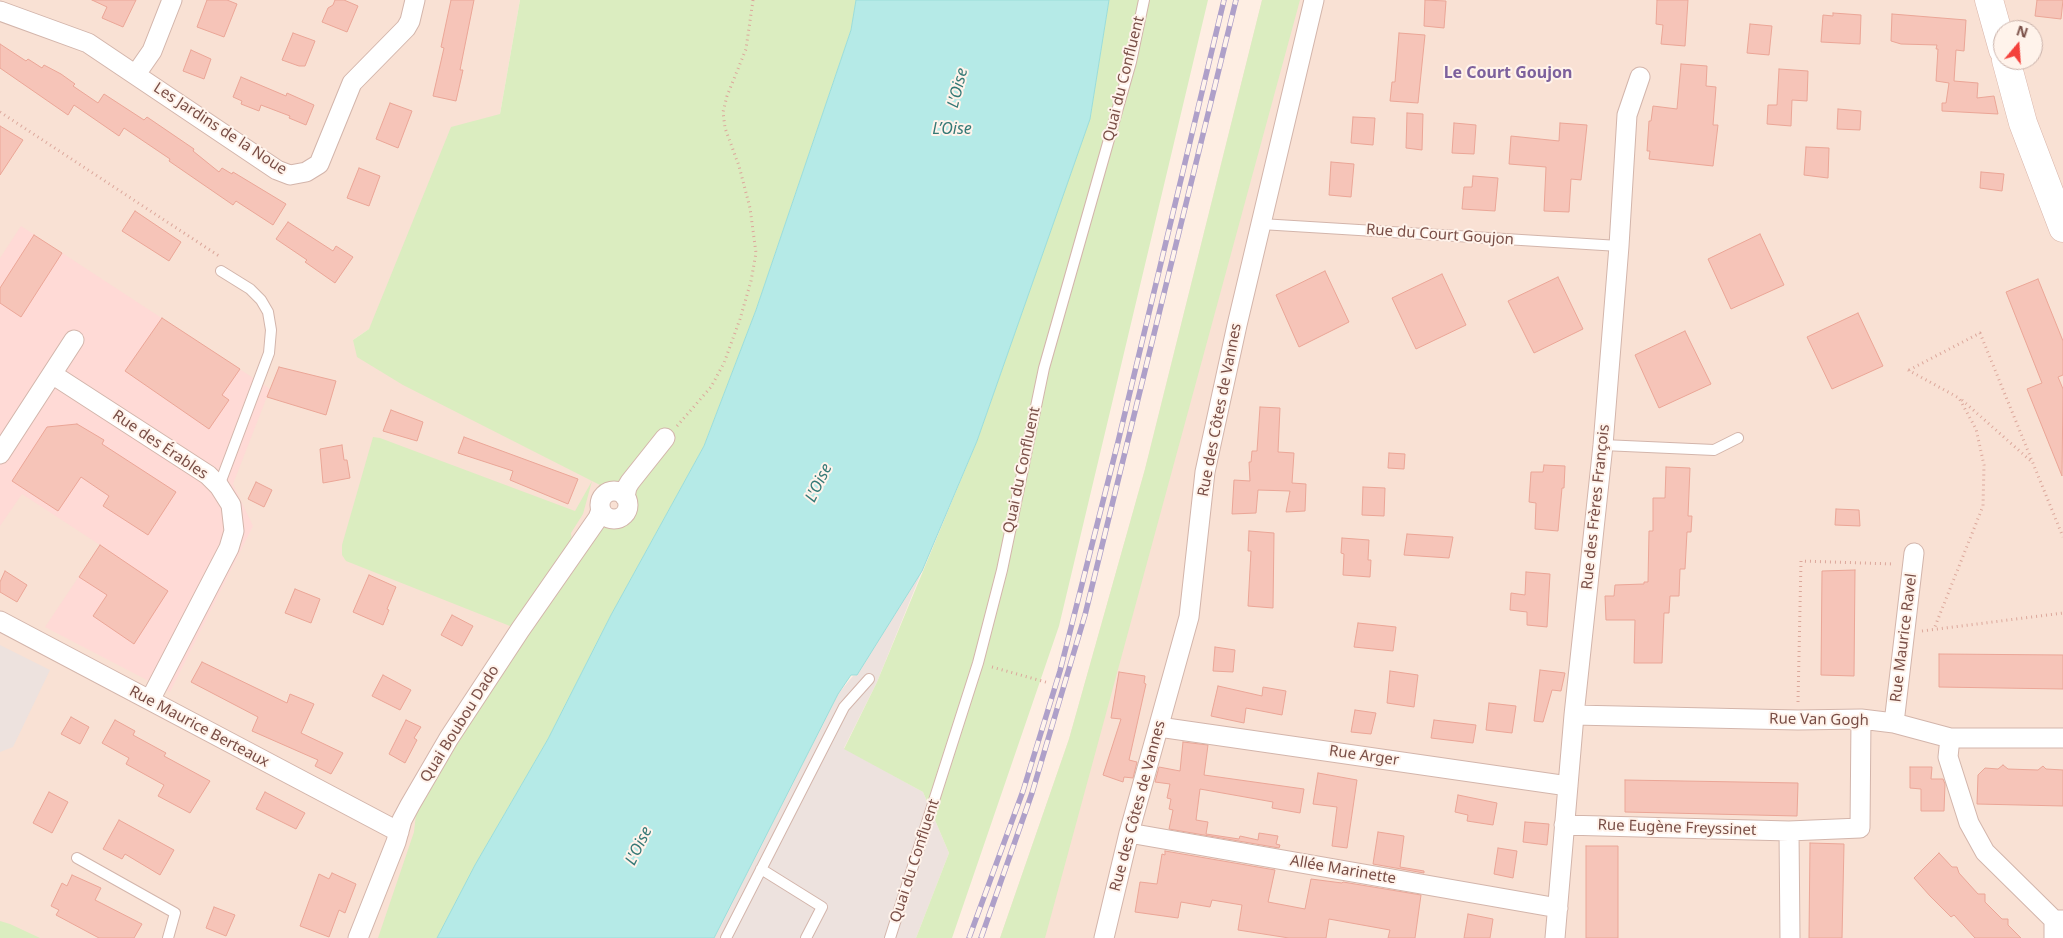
<!DOCTYPE html>
<html>
<head>
<meta charset="utf-8">
<style>
  body { margin:0 }
  #map { position:relative; width:2063px; height:938px; overflow:hidden; background:#feeee3; font-family:"Noto Sans",sans-serif }
  canvas { display:block }
  .north { position:absolute; left:1993px; top:20px; width:50px; height:50px; box-sizing:border-box; background:#fff3eb; border:1px solid #c9b1a9; border-radius:50%; rotate:18deg; font-size:14px; font-weight:700; line-height:20px; text-align:center; color:#794e46 }
  .north::after { content:''; display:block; margin:auto; width:18px; height:22px; background:#f4413c; clip-path:polygon(50% 0,100% 100%,50% 72%,0 100%) }
</style>
</head>
<body>
<div id="map">
<canvas width="2063" height="938"></canvas>
<div class="north">N</div>
</div>
<script>
const g = document.querySelector('canvas').getContext('2d');
g.lineJoin = 'round';
function fill(path, color) {
  g.fillStyle = color;
  g.fill(path, 'evenodd');
}
function poly(rows) {
  const path = new Path2D();
  for (const r of rows) {
    if (r.length === 3) {
      path.moveTo(r[0] + r[2], r[1]);
      path.arc(r[0], r[1], r[2], 0, 2 * Math.PI);
      continue;
    }
    path.moveTo(r[0], r[1]);
    for (let i = 2; i < r.length; i += 2) path.lineTo(r[i], r[i + 1]);
  }
  return path;
}
function stroke(path, color, width, dash) {
  g.strokeStyle = color;
  g.lineWidth = width;
  g.lineCap = dash ? 'butt' : 'round';
  g.setLineDash(dash || []);
  g.stroke(path);
}
function drawText(font, color, halo, rows, align = 'center') {
  g.font = font + ' "Noto Sans",sans-serif';
  g.lineWidth = 4;
  g.setLineDash([]);
  g.textBaseline = 'middle';
  g.strokeStyle = halo;
  g.fillStyle = color;
  for (const [text, x, y, turn = 0] of rows) {
    g.save();
    g.translate(x, y);
    g.rotate((+turn || 0) * Math.PI / 180);
    g.textAlign = isNaN(turn) ? turn : align;
    if (halo) g.strokeText(text, 0, 0);
    g.fillText(text, 0, 0);
    g.restore();
  }
}
const residential = poly([
  [0,0,520,0,500,114,369,329,353,340,663,520,475,865,437,938,0,938],
  [1262,0,2063,0,2063,938,1000,938,1069,739,1145,469],
  [2003,30,2033,30,2033,60,2003,60]
]);
const commercial = poly([
  [21,226,270,389,233,484,253,526,170,692,45,627,100,545,22,494,0,526,0,258]
]);
const industrial = poly([
  [922,571,877,682,844,748,923,792,949,853,916,938,714,938,838,694,853,676,857,675],
  [0,645,50,670,13,747,0,752]
]);
const green = poly([
  [520,0,856,0,851,30,756,310,704,446,611,615,548,739,475,865,437,938,378,938,414,832,417,804,471,718,595,535,606,526,619,525,628,520,634,510,634,502,592,481,583,514,571,533,573,553,520,630,346,561,342,555,342,545,373,437,380,438,575,511,592,481,403,385,357,357,353,340,369,329,451,127,500,114],
  [1109,0,1208,0,1059,626,952,938,916,938,949,853,923,792,844,749,877,682,977,441,1090,118],
  [1262,0,1300,0,1045,938,1000,938,1069,739,1145,469],
  [0,921,10,924,40,938,0,938]
]);
const water = poly([
  [856,0,1109,0,1090,119,977,441,922,571,857,675,851,675,838,694,714,938,437,938,475,865,548,739,611,615,704,446,756,310,851,30,856,0]
]);
const building = poly([
  [92,0,136,0,123,27,102,18,107,7,92,0],
  [207,0,227,0,237,4,224,37,197,27,207,0],
  [335,0,344,0,358,6,347,32,322,22,328,8,333,5,335,0],
  [451,0,474,0,460,70,463,70,456,101,433,96,444,48,441,47,451,0],
  [1425,0,1446,1,1444,28,1424,26,1425,0],
  [1657,0,1688,0,1685,46,1661,44,1663,25,1656,24,1657,0],
  [2037,0,2063,0,2061,19,2035,16,2037,0],
  [1833,13,1861,15,1860,44,1821,42,1823,15,1833,16,1833,13],
  [1892,14,1966,20,1964,51,1956,50,1954,81,1978,83,1977,98,1994,96,1998,114,1942,111,1942,103,1946,103,1949,83,1936,81,1938,49,1936,49,1937,45,1901,44,1891,41,1892,14],
  [1750,24,1772,26,1769,55,1747,53,1750,24],
  [293,33,315,41,305,66,299,66,282,60,293,33],
  [1399,33,1425,35,1418,103,1390,101,1392,82,1395,82,1399,33],
  [0,44,26,61,28,59,42,68,44,65,61,74,75,84,73,86,98,103,104,94,144,120,147,117,194,149,193,151,219,172,222,168,232,174,233,172,286,204,273,225,236,201,233,205,169,161,170,159,124,128,119,136,74,105,68,115,0,68,0,44],
  [191,50,211,59,204,79,183,71,191,50],
  [1681,64,1707,66,1706,86,1716,87,1713,125,1718,125,1713,166,1649,159,1650,151,1647,151,1649,121,1651,121,1653,106,1677,109,1681,64],
  [1779,69,1808,71,1807,101,1792,100,1791,126,1767,124,1768,105,1777,105,1779,69],
  [241,77,286,96,287,93,314,105,306,125,289,118,290,116,261,105,259,111,241,104,242,101,233,97,241,77],
  [390,103,412,111,398,148,376,139,390,103],
  [1838,109,1861,111,1860,130,1837,129,1838,109],
  [1407,113,1423,114,1422,150,1406,148,1407,113],
  [1353,117,1375,118,1373,145,1351,143,1353,117],
  [1454,123,1476,125,1474,154,1452,153,1454,123],
  [1560,123,1587,125,1581,180,1571,179,1569,212,1544,211,1546,167,1509,164,1511,136,1559,141,1560,123],
  [0,126,23,140,0,175,0,126],
  [1806,147,1829,148,1828,178,1804,175,1806,147],
  [1331,162,1354,164,1351,197,1329,195,1331,162],
  [359,168,380,176,369,206,347,198,359,168],
  [1981,172,2004,174,2002,191,1980,188,1981,172],
  [1473,176,1498,178,1495,211,1462,209,1464,187,1472,187,1473,176],
  [135,211,181,242,169,261,122,231,135,211],
  [288,222,333,251,336,246,353,257,335,283,305,262,307,260,276,239,288,222],
  [1760,234,1784,285,1731,309,1708,259,1760,234],
  [34,235,62,253,21,317,0,303,0,288,34,235],
  [1325,271,1349,322,1299,347,1276,295,1325,271],
  [1442,274,1466,325,1416,349,1392,298,1442,274],
  [1558,277,1583,329,1534,353,1508,301,1558,277],
  [2038,279,2063,341,2063,375,2058,377,2063,389,2062,476,2027,389,2042,383,2006,292,2038,279],
  [1858,313,1883,366,1832,389,1807,337,1858,313],
  [162,318,240,369,222,395,229,400,209,429,125,371,162,318],
  [1685,331,1711,384,1659,408,1635,355,1685,331],
  [279,367,336,381,326,415,267,397,279,367],
  [1260,407,1280,408,1278,452,1294,453,1292,483,1306,484,1305,511,1286,512,1290,491,1258,490,1256,513,1232,514,1234,480,1250,481,1249,462,1251,462,1252,451,1257,451,1260,407],
  [391,410,423,422,417,441,383,431,391,410],
  [77,424,104,440,102,444,176,492,148,535,103,506,109,496,81,477,58,511,12,481,47,427,77,424],
  [464,437,578,479,568,504,510,480,513,471,458,453,464,437],
  [342,445,344,460,347,460,350,478,323,483,320,449,342,445],
  [1389,453,1405,454,1404,469,1388,468,1389,453],
  [1544,465,1565,466,1564,488,1562,488,1558,531,1535,529,1536,503,1529,502,1531,472,1543,472,1544,465],
  [1666,467,1690,468,1688,516,1692,516,1691,532,1687,532,1685,569,1680,569,1679,596,1670,596,1669,613,1664,613,1662,663,1634,663,1635,620,1606,620,1605,596,1614,596,1615,585,1644,584,1644,582,1648,582,1649,531,1653,531,1653,498,1665,498,1666,467],
  [256,482,272,490,264,507,248,499,256,482],
  [1363,487,1385,488,1384,516,1362,515,1363,487],
  [1836,509,1859,510,1860,526,1835,525,1836,509],
  [1249,531,1274,533,1273,608,1248,606,1251,551,1248,551,1249,531],
  [1407,534,1453,537,1449,558,1404,555,1407,534],
  [1342,538,1369,540,1368,560,1371,560,1370,577,1343,575,1344,554,1341,553,1342,538],
  [100,545,168,591,134,644,93,616,107,595,79,577,100,545],
  [1855,570,1854,676,1821,675,1822,571,1855,570],
  [5,571,27,585,17,602,0,592,0,582,5,571],
  [1526,572,1550,574,1547,627,1527,625,1527,612,1510,610,1511,593,1525,595,1526,572],
  [369,575,396,587,387,609,389,610,383,625,353,612,369,575],
  [295,589,320,599,311,623,285,613,295,589],
  [452,615,473,626,462,646,441,635,452,615],
  [1358,623,1396,627,1393,651,1354,647,1358,623],
  [1215,647,1235,650,1233,672,1213,671,1215,647],
  [1939,654,2063,655,2063,689,1939,687,1939,654],
  [202,662,287,703,290,694,314,704,301,733,343,753,331,774,315,766,318,760,252,731,258,717,191,682,202,662],
  [1540,670,1565,673,1561,691,1552,690,1543,722,1534,721,1540,670],
  [1390,671,1418,675,1414,707,1387,703,1390,671],
  [1119,672,1145,676,1144,683,1146,684,1129,760,1137,762,1133,778,1124,777,1123,782,1103,775,1121,719,1111,718,1119,672],
  [383,675,411,690,400,710,372,696,383,675],
  [1218,686,1262,696,1263,687,1286,691,1282,715,1246,708,1244,723,1211,716,1218,686],
  [1489,703,1516,706,1512,733,1486,730,1489,703],
  [1355,710,1376,713,1371,734,1351,732,1355,710],
  [71,717,89,727,80,744,61,734,71,717],
  [115,720,135,731,133,735,166,753,164,756,210,781,190,813,158,796,164,785,126,764,129,758,102,743,115,720],
  [406,720,421,727,414,738,417,740,405,763,389,754,406,720],
  [1434,720,1476,725,1473,743,1431,738,1434,720],
  [1183,742,1208,745,1204,775,1304,789,1300,813,1272,808,1273,802,1200,789,1196,820,1208,822,1206,834,1239,839,1240,836,1258,840,1259,833,1278,836,1276,844,1280,845,1279,848,1169,829,1173,810,1169,809,1171,799,1167,798,1170,784,1155,782,1159,767,1180,771,1183,742],
  [2003,765,2008,769,2038,770,2043,766,2046,769,2063,770,2063,806,1977,804,1978,775,1985,768,1998,769,2003,765],
  [1910,767,1932,767,1931,779,1943,779,1945,784,1944,811,1921,811,1921,789,1910,788,1910,767],
  [1318,773,1357,780,1347,848,1332,846,1337,807,1313,804,1318,773],
  [1625,780,1798,783,1797,816,1625,812,1625,780],
  [49,792,68,802,52,833,33,823,49,792],
  [265,792,305,813,296,829,256,809,265,792],
  [1458,795,1497,803,1493,825,1467,821,1468,815,1455,812,1458,795],
  [119,820,174,850,160,875,125,854,122,859,103,849,119,820],
  [1525,822,1549,824,1547,845,1523,842,1525,822],
  [1378,832,1404,836,1400,867,1424,871,1424,873,1373,864,1378,832],
  [1810,843,1844,844,1842,938,1809,938,1810,843],
  [1586,846,1618,846,1618,938,1586,938,1586,846],
  [1498,848,1517,851,1513,878,1494,874,1498,848],
  [1165,851,1275,870,1268,902,1305,909,1311,879,1342,883,1343,882,1421,895,1415,938,1388,938,1390,930,1329,919,1326,938,1289,938,1238,930,1242,905,1212,900,1210,907,1181,902,1178,918,1135,912,1140,882,1157,884,1162,854,1165,855,1165,851],
  [1939,853,1952,867,1957,867,1959,873,1978,894,1985,894,1985,902,2002,919,2008,919,2008,925,2021,938,1975,938,1954,915,1951,917,1930,896,1914,878,1939,853],
  [332,873,356,884,345,913,339,910,329,937,300,926,319,874,329,879,332,873],
  [72,875,101,888,95,900,142,924,134,938,99,938,56,915,59,910,51,906,62,883,67,886,72,875],
  [214,907,235,915,226,936,206,928,214,907],
  [1468,914,1493,919,1490,938,1464,938,1468,914]
]);
const path = poly([
  [0,112,219,256],
  [1908,370,1959,398,1976,429,1984,465,1983,506,1934,629],
  [1909,370,1980,333,2063,537],
  [1962,400,2032,462],
  [677,426,711,387,724,363,740,319,751,281,756,253,750,208,739,166,725,128,723,112,727,96,746,49,753,0],
  [1922,631,2063,613],
  [992,667,1049,683],
  [1798,702,1801,561,1894,564]
]);
const lane = poly([
  [1261,224,1619,246],
  [1603,445,1714,450,1738,438],
  [219,486,269,353,271,330,268,312,261,300,250,289,221,271],
  [77,858,175,913,168,938],
  [761,869,822,907,806,938],
  [726,938,844,707,869,679],
  [890,938,978,663,1002,570,1044,368,1131,62,1144,0]
]);
const street = poly([
  [0,11,88,43,277,170,290,175,306,172,319,164,352,83,406,28,410,21,415,0],
  [136,74,152,51,172,0],
  [52,374,208,475,219,486,231,505,234,531,229,548,150,700],
  [0,454,74,340],
  [614,505,14],
  [625,497,627,487,630,482,665,438],
  [0,621,399,832],
  [1574,715,1798,720,1861,719,1894,723,1950,738,2063,738],
  [1894,723,1914,553],
  [1159,727,1568,786],
  [1950,738,1948,757,1969,823,1985,852,2054,920,2063,920],
  [1564,825,1789,831,1860,828,1861,719],
  [1789,831,1790,938],
  [1129,833,1558,908],
  [358,938,396,842,402,820,410,805,449,738,520,630,598,518,601,510],
  [1104,938,1129,833,1189,617,1205,472,1237,325,1314,0],
  [1555,938,1574,715,1603,445,1619,246,1627,115,1640,77],
  [2054,938,2054,920]
]);
const secondary = poly([
  [1989,0,2003,50],
  [2006,60,2023,123,2063,228]
]);
const rail = poly([
  [969,938,1023,791,1060,671,1118,442,1224,0],
  [981,938,1032,793,1085,615,1236,0]
]);
const streetNames = [
  ["Quai du Confluent",1124,79,-76],
  ["Les Jardins de la Noue",220,129,33],
  ["Rue du Court Goujon",1440,235,4],
  ["Rue des Côtes de Vannes",1220,410,-79],
  ["Rue des Érables",160,445,34],
  ["Quai du Confluent",1022,470,-78],
  ["Rue des Frères François",1596,507,-84],
  ["Rue Maurice Ravel",1904,638,-83],
  ["Rue Van Gogh",1819,720,1],
  ["Quai Boubou Dado",460,724,-58],
  ["Rue Maurice Berteaux",199,727,28],
  ["Rue Arger",1364,756,8],
  ["Rue des Côtes de Vannes",1138,806,-75],
  ["Rue Eugène Freyssinet",1677,828,2],
  ["Quai du Confluent",915,861,-72],
  ["Allée Marinette",1343,870,10]
];
const neighbourhoodNames = [
  ["Le Court Goujon",1508,73]
];
const waterNames = [
  ["L'Oise",958,88,-76],
  ["L’Oise",952,129],
  ["L'Oise",819,483,-64],
  ["L'Oise",639,846,-64]
];
fill(residential, '#f9e1d4');
fill(commercial, '#ffdad6');
fill(industrial, '#ede2de');
fill(green, '#dbedc0');
fill(water, '#b5eae7');
stroke(water, '#9bddda', 1);
fill(building, '#f6c4b8');
stroke(building, '#eba697', 1);
stroke(lane, '#d3b5ab', 12);
stroke(street, '#d3b5ab', 21);
stroke(secondary, '#d9b5aa', 29);
stroke(path, '#dca79b', 3, [1, 4]);
stroke(lane, '#fff', 10);
stroke(street, '#fff', 19);
stroke(secondary, '#fff', 28);
stroke(rail, '#aea0c9', 5.5);
stroke(rail, '#fff3eb', 4, [11]);
drawText('15px', '#794e46', '#fff3eb', streetNames);
drawText('bold 16px', '#7d619d', '#fff3eb', neighbourhoodNames);
drawText('italic 16px', '#357976', '#fff3eb', waterNames);
</script>
</body>
</html>
